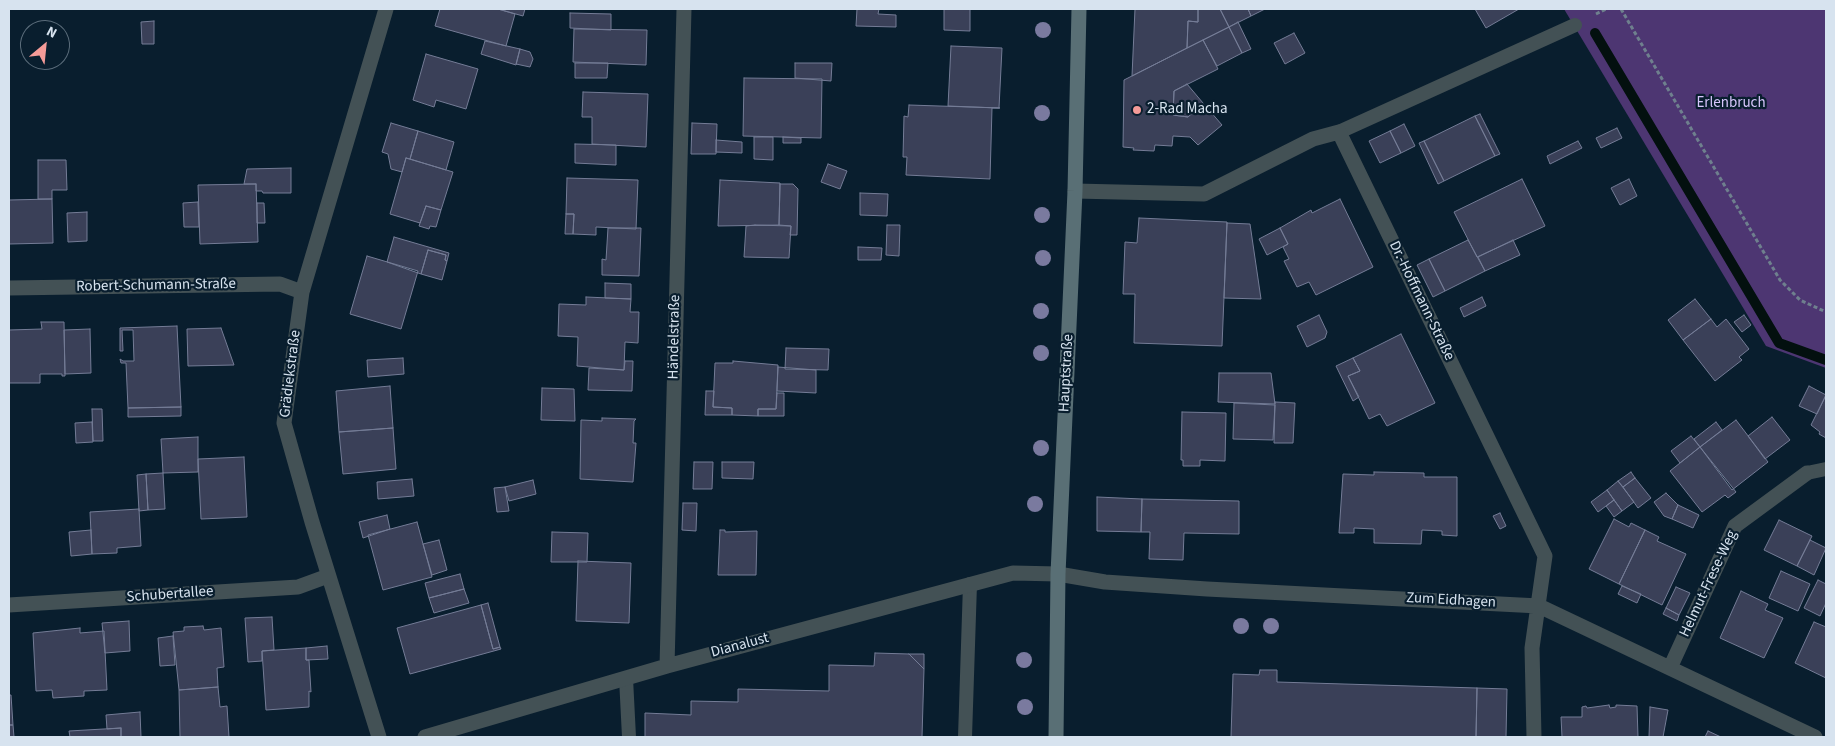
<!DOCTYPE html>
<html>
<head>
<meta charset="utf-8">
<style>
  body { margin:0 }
  #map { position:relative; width:1835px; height:746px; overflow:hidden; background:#091e2e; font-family:"Source Sans 3",sans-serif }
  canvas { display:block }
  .frame { position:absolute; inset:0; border:10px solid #d7e3ef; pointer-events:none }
  .north { position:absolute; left:20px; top:20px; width:50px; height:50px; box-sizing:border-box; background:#091e2e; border:1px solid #5b6d7b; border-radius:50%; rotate:28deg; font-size:14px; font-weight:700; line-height:20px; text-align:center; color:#d7e3ef }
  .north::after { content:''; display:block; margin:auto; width:18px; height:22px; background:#f59b98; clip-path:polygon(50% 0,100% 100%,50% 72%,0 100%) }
</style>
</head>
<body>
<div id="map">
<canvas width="1835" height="746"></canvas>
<div class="frame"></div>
<div class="north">N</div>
</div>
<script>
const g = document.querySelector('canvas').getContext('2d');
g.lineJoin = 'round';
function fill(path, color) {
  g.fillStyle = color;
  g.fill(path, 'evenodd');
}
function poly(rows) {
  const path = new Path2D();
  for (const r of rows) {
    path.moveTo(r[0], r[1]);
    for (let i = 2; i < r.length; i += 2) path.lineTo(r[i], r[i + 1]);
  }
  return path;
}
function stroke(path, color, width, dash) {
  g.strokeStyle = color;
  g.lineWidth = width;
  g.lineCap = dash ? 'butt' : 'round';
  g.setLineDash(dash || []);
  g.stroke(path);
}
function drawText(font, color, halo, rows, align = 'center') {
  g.font = font + ' "Source Sans 3",sans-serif';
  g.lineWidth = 4.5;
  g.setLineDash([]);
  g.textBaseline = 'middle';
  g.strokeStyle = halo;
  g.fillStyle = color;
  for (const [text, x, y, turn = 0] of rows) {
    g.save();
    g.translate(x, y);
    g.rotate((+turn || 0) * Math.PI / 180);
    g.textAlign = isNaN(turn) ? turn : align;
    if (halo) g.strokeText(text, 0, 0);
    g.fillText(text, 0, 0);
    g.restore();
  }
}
const forest = poly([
  [1564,9,1826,9,1826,368,1766,346]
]);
const stream = poly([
  [1595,33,1779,343,1826,360]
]);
const building = poly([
  [440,9,498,9,515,14,506,46,435,26,440,9],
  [498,9,525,9,523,16,498,9],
  [857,9,879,9,878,14,896,15,896,27,856,26,857,9],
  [944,9,970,9,970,31,944,30,944,9],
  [1135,9,1198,9,1198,22,1188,21,1187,48,1132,76,1135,9],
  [1198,9,1220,9,1229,27,1187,48,1188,21,1198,22,1198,9],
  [1220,9,1248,9,1251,16,1229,27,1220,9],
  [1248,9,1265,9,1251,16,1248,9],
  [1475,9,1519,9,1486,28,1475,9],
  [570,13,611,14,611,30,570,28,570,13],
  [154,21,154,44,142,44,141,22,154,21],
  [1238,22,1251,49,1242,53,1229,27,1238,22],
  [1229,27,1242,53,1217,66,1203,40,1229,27],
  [574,29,647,30,646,65,573,62,574,29],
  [1294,33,1305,53,1285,64,1274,43,1294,33],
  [1203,40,1218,69,1174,91,1173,115,1188,117,1203,103,1222,125,1198,145,1190,137,1173,136,1172,146,1155,145,1154,151,1133,150,1134,148,1123,147,1124,80,1203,40],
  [485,41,520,49,516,65,481,54,485,41],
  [951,46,1002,48,999,108,948,106,951,46],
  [520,49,530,52,533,59,530,67,516,64,520,49],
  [426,54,478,69,466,109,436,100,434,107,413,100,426,54],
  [575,63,608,63,607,78,575,78,575,63],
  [795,63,832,63,831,81,795,78,795,63],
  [744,78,822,79,821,138,743,136,744,78],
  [1187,84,1203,103,1188,117,1173,115,1174,91,1187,84],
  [583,92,648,94,646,147,592,144,592,117,582,117,583,92],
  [909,105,1000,108,992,108,990,179,906,175,907,157,903,157,904,116,908,117,909,105],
  [1480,114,1500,154,1495,156,1475,116,1480,114],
  [1475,116,1495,156,1444,181,1424,141,1475,116],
  [391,123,418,131,410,159,406,158,402,172,391,169,388,154,382,152,391,123],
  [692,123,717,124,716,154,691,154,692,123],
  [1404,124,1415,146,1401,153,1390,131,1404,124],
  [1617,128,1622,138,1601,148,1596,138,1617,128],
  [418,131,454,142,446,170,410,159,418,131],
  [1390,131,1401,153,1380,163,1369,141,1390,131],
  [754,137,773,137,773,160,754,159,754,137],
  [783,137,801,138,801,143,783,143,783,137],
  [716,140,742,142,742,153,716,152,716,140],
  [1424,141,1444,181,1438,184,1419,143,1424,141],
  [1578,141,1582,148,1550,164,1547,156,1578,141],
  [575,144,616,145,616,165,575,163,575,144],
  [406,158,453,172,441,210,426,206,420,223,390,214,406,158],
  [38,160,66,160,67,190,52,190,52,199,38,199,38,160],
  [828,164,847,171,840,189,821,182,828,164],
  [291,168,291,193,263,193,262,191,256,191,256,184,244,184,247,169,291,168],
  [567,178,638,180,636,229,596,227,596,235,573,234,574,214,566,214,567,178],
  [1522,179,1545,226,1477,257,1454,212,1522,179],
  [1629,179,1637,196,1620,205,1611,188,1629,179],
  [720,180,780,183,779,225,718,226,720,180],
  [256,184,258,242,200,244,198,185,256,184],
  [780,184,793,184,798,189,797,235,790,235,791,226,779,225,780,184],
  [860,193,888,194,887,216,860,215,860,193],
  [52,199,53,243,9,244,9,200,52,199],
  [1340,199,1373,267,1316,295,1309,282,1297,287,1284,261,1289,259,1283,247,1288,244,1280,228,1311,210,1312,213,1340,199],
  [198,202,199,227,184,227,183,203,198,202],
  [257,203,264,203,265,223,257,223,257,203],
  [426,206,441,210,436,227,430,226,429,229,419,226,426,206],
  [87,212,87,241,68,242,67,213,87,212],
  [566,214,574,214,573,234,565,234,566,214],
  [1139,218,1227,222,1222,346,1134,343,1135,294,1123,294,1125,242,1137,243,1139,218],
  [1227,223,1250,224,1261,299,1224,298,1227,223],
  [755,225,791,226,789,258,744,257,746,226,755,225],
  [887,225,900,225,899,256,886,255,887,225],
  [608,228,641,228,639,276,602,275,602,259,606,260,608,228],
  [1280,228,1288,244,1267,255,1259,239,1280,228],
  [394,237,449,253,447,261,445,260,446,255,428,250,421,274,387,262,394,237],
  [1468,240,1485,271,1445,291,1429,259,1468,240],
  [1513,240,1520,255,1485,271,1478,257,1513,240],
  [858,247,882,248,881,260,858,260,858,247],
  [428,250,446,255,445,260,447,261,442,280,421,274,428,250],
  [367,256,418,271,401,329,350,314,367,256],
  [1429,259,1445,291,1433,297,1417,265,1429,259],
  [605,283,631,284,631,299,605,298,605,283],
  [586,297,631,299,630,312,639,312,638,343,625,342,624,370,577,366,578,337,558,336,559,304,586,305,586,297],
  [1482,297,1486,306,1464,317,1460,308,1482,297],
  [1695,299,1711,319,1683,340,1668,320,1695,299],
  [1319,315,1327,332,1325,338,1307,347,1297,326,1319,315],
  [1744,315,1751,325,1742,332,1734,322,1744,315],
  [1711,319,1717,327,1726,319,1749,349,1739,357,1742,360,1715,381,1683,340,1711,319],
  [41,322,64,322,65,376,62,376,62,374,40,374,40,383,9,383,9,330,42,329,41,322],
  [177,326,181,407,128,408,126,363,121,363,120,359,123,361,134,361,133,330,122,330,123,351,120,351,120,328,177,326],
  [221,328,234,365,188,366,187,329,221,328],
  [90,329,91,373,65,374,64,330,90,329],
  [1401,334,1435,403,1387,426,1380,414,1369,419,1348,376,1360,371,1353,358,1401,334],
  [786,348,829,349,828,370,785,369,786,348],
  [403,358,404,374,368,377,367,360,403,358],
  [1353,358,1360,371,1348,376,1359,397,1353,401,1336,366,1353,358],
  [625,361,633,361,632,391,588,390,589,368,624,370,625,361],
  [733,361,778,365,776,409,758,409,758,416,732,415,732,408,713,407,715,363,733,363,733,361],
  [778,367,816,370,816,393,777,391,778,367],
  [1219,373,1271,373,1275,404,1218,402,1219,373],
  [390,386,393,428,339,432,336,391,390,386],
  [1809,386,1826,395,1817,414,1799,406,1809,386],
  [542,388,574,389,575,421,541,420,542,388],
  [706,391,714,391,713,407,732,408,732,415,705,415,706,391],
  [777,393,784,393,784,416,758,416,758,409,776,409,777,393],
  [1826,395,1826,438,1819,434,1820,432,1811,425,1826,395],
  [1275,402,1295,403,1293,443,1274,443,1275,402],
  [1234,403,1275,405,1273,440,1233,439,1234,403],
  [181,407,181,416,128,417,128,408,181,407],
  [92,409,102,409,103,441,93,441,92,409],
  [1182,412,1226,413,1225,461,1200,460,1200,466,1183,466,1183,460,1181,460,1182,412],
  [1772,417,1790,440,1765,459,1748,436,1772,417],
  [602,418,636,419,634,421,633,443,636,443,633,482,580,479,581,420,602,421,602,418],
  [1736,420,1768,462,1732,490,1700,447,1736,420],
  [92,422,93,442,76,443,75,423,92,422],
  [1716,422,1722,430,1700,447,1694,439,1716,422],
  [393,428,396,469,343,474,339,432,393,428],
  [1691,436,1700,447,1680,463,1671,451,1691,436],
  [198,437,198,472,163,473,161,439,198,437],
  [1700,447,1736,492,1728,498,1725,495,1702,512,1670,471,1700,447],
  [244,457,247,517,201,519,198,459,244,457],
  [694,462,713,462,712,489,693,489,694,462],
  [722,462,754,462,753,479,722,478,722,462],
  [1374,472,1424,473,1424,477,1457,477,1457,536,1442,535,1442,531,1422,530,1421,544,1374,543,1374,529,1354,528,1354,533,1339,533,1343,474,1374,475,1374,472],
  [1631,472,1635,478,1623,487,1618,481,1631,472],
  [163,473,165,509,148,510,146,474,163,473],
  [146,474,148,510,139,511,137,475,146,474],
  [1635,478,1651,498,1638,508,1623,487,1635,478],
  [412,479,414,496,378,499,377,482,412,479],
  [533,480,536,494,509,501,505,487,533,480],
  [1618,481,1634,502,1622,511,1607,490,1618,481],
  [505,487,509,511,497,512,494,488,505,487],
  [1607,490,1614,500,1598,512,1591,502,1607,490],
  [1666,493,1678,505,1672,519,1664,516,1654,502,1666,493],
  [1097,497,1142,499,1141,532,1097,531,1097,497],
  [1142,499,1239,501,1239,534,1184,533,1183,560,1149,559,1150,532,1141,532,1142,499],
  [1614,500,1622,511,1614,517,1606,506,1614,500],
  [683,503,697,503,696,531,682,530,683,503],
  [1678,505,1699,515,1693,528,1672,519,1678,505],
  [139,509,141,546,117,548,117,553,92,554,90,512,139,509],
  [1500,513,1506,526,1500,529,1493,516,1500,513],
  [387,515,390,529,363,538,359,522,387,515],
  [1614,519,1629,527,1631,523,1645,530,1619,584,1589,569,1614,519],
  [1779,520,1812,536,1797,566,1764,550,1779,520],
  [417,522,432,577,383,590,368,535,417,522],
  [91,530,92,554,71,556,69,532,91,530],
  [720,530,725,530,725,532,757,531,756,575,718,575,720,530],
  [1645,530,1659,537,1657,541,1686,554,1662,605,1619,584,1645,530],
  [552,532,588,533,587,562,551,562,552,532],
  [439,540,447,570,432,575,423,544,439,540],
  [1810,540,1826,548,1814,575,1797,566,1810,540],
  [578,561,631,563,629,623,576,621,578,561],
  [1781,571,1810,584,1798,611,1769,598,1781,571],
  [460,574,464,589,429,598,425,583,460,574],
  [1818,580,1826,584,1826,603,1820,616,1804,608,1818,580],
  [1622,586,1641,594,1637,603,1618,594,1622,586],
  [1676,587,1690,593,1679,615,1666,608,1676,587],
  [464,589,469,603,434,613,429,598,464,589],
  [1741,591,1768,604,1765,610,1783,618,1764,658,1720,638,1741,591],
  [488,603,500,647,493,649,481,605,488,603],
  [481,605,493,649,500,647,501,649,410,674,397,628,481,605],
  [1666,608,1679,615,1677,621,1663,614,1666,608],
  [272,617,274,650,262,651,262,661,248,662,245,618,272,617],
  [129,621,130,651,105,653,102,623,129,621],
  [1814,622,1826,627,1826,678,1795,663,1814,622],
  [203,626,204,630,221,628,224,667,217,668,218,687,179,690,173,632,184,631,184,627,203,626],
  [80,628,80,633,104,631,107,690,84,691,84,696,53,698,52,690,36,691,33,633,80,628],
  [173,636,175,665,160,666,158,638,173,636],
  [327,646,328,659,306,660,306,648,327,646],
  [306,648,306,660,309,660,311,692,309,691,309,707,266,710,262,651,306,648],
  [875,653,909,654,924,669,922,737,645,737,645,713,691,715,691,701,738,702,738,689,829,691,829,665,874,666,875,653],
  [909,654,924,654,924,669,909,654],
  [1260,670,1277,670,1277,682,1477,688,1476,737,1231,737,1233,674,1259,675,1260,670],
  [218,687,220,707,227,706,229,737,180,737,179,690,218,687],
  [1477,688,1507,689,1506,737,1476,737,1477,688],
  [9,695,11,695,13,725,9,725,9,695],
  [1609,705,1610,708,1616,707,1616,705,1637,706,1638,737,1562,737,1561,717,1582,717,1582,707,1586,706,1587,708,1609,705],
  [1650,707,1668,710,1663,737,1649,737,1650,707],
  [140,712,141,737,121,737,121,728,107,729,106,715,140,712],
  [9,725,13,725,14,737,9,737,9,725],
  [121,728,121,737,70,737,69,731,121,728],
  [1708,731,1721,737,1705,737,1708,731]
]);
const path = poly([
  [1621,9,1780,280,1800,300,1826,312],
  [1596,14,1606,9]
]);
const lane = poly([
  [1339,132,1575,25],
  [1807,473,1826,469],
  [626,678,629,737],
  [965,737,970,584]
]);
const street = poly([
  [1075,191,1204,194,1313,139,1339,132,1545,556,1532,648,1534,737],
  [9,288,280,284,302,292],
  [9,605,298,587,328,576],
  [667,666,684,9],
  [1670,668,1735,526,1807,473],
  [379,737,312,522,284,423,302,292,386,9],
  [425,737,667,666,1013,573,1058,574,1105,582,1207,589,1539,606,1815,737]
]);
const secondary = poly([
  [1056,737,1058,574,1075,191,1079,9]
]);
const trees = [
  [1043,30],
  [1042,113],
  [1042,215],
  [1043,258],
  [1041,311],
  [1041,353],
  [1041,448],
  [1035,504],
  [1241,626],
  [1271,626],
  [1024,660],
  [1025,707]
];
const markers = [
  [1137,110,5,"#f59b98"]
];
const parkNames = [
  ["Erlenbruch",1731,104]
];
const poiNames = [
  ["2-Rad Macha",1147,110]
];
const streetNames = [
  ["Robert-Schumann-Straße",156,286,-1],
  ["Dr.-Hoffmann-Straße",1421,301,64],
  ["Händelstraße",675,337,-89],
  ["Hauptstraße",1067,373,-87],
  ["Grädiekstraße",291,374,-83],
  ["Helmut-Frese-Weg",1709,584,-65],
  ["Schubertallee",170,595,-4],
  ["Zum Eidhagen",1451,601,3],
  ["Dianalust",740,646,-15]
];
fill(forest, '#4d3672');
stroke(stream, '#03100f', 10);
fill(building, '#3a4058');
stroke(building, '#747c96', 1);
stroke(path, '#6f808e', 3, [4, 2.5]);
stroke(lane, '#435155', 14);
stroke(street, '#435155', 15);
stroke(secondary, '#596f75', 15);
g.fillStyle = '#7a7a9f';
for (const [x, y] of trees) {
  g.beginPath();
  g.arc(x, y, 8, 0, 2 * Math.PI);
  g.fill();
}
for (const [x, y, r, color] of markers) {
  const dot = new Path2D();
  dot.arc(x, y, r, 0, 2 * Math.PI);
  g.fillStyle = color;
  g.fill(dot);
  stroke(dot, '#091e2e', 2);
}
drawText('15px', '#d7c5fc', '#091e2e', parkNames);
drawText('15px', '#d7e3ef', '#091e2e', poiNames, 'left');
drawText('15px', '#d7e3ef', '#091e2e', streetNames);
</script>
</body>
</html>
